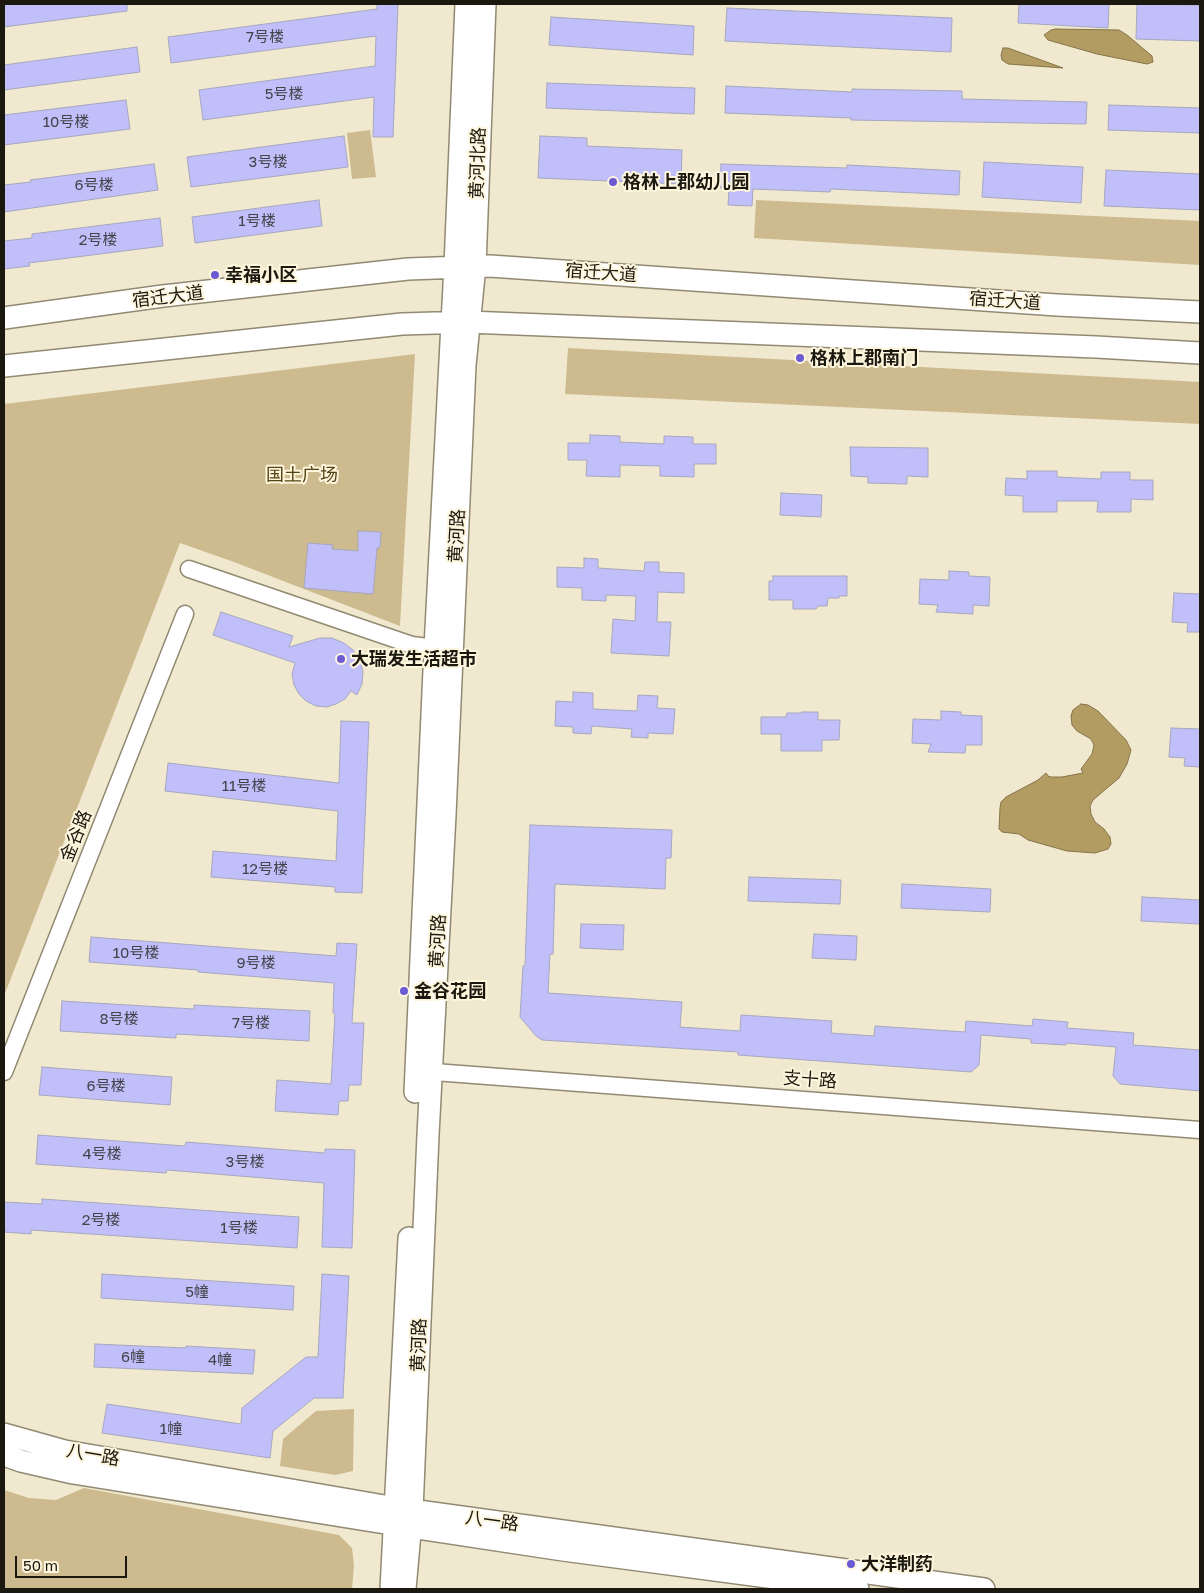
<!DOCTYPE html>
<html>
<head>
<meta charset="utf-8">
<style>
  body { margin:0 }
  #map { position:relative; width:1204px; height:1593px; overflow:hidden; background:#f1e8d0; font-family:"Golos Text",sans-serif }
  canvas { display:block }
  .frame { position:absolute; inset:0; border:5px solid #1b180f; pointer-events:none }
  .scale { position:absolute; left:15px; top:1556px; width:112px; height:22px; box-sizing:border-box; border:2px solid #1b180f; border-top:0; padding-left:6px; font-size:15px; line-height:18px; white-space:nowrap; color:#1b180f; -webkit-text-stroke:4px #fef5dd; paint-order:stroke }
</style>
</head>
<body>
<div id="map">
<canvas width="1204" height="1593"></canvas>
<div class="frame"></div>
<div class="scale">50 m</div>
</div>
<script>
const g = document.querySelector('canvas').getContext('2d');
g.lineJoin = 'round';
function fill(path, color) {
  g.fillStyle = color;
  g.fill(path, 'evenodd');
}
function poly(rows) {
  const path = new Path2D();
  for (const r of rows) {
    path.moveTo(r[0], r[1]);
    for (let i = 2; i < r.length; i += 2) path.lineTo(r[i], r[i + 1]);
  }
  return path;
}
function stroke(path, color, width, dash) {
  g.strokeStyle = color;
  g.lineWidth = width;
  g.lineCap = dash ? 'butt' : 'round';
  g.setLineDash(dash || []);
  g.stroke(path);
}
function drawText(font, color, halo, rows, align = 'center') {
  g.font = font + ' "Golos Text","Noto Sans SC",sans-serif';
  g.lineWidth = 4;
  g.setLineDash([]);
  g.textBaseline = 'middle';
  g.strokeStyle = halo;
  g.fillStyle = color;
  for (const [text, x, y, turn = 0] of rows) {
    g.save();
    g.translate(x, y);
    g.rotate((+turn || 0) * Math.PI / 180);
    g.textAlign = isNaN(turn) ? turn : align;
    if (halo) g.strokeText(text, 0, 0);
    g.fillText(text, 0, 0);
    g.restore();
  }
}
const green = poly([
  [370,130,376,177,352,179,347,133],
  [756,200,1200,221,1200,265,754,238],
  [568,348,1200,382,1200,424,565,394],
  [415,354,400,626,234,562,180,543,4,996,4,404],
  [354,1409,353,1471,335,1475,280,1466,283,1439,316,1411],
  [84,1488,339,1535,352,1548,354,1565,352,1589,4,1589,4,1490,29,1498,56,1500]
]);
const water = poly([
  [1056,29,1119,30,1127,35,1152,56,1153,62,1147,64,1097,54,1048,40,1044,35,1051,30,1056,29],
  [1003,48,1008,48,1063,68,1008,64,1002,60,1001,55,1003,48],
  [1081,704,1088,705,1098,711,1126,740,1131,750,1127,764,1119,778,1093,800,1090,806,1091,814,1095,822,1104,829,1110,837,1111,844,1108,849,1095,853,1067,851,1028,840,1019,834,1002,832,999,829,1000,808,1001,802,1006,797,1038,780,1046,773,1048,776,1051,777,1062,777,1083,773,1081,769,1092,754,1094,745,1091,739,1077,731,1072,725,1071,716,1073,710,1081,704]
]);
const building = poly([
  [4,4,127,4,127,11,4,27,4,4],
  [377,4,398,4,393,137,373,137,374,97,203,120,199,90,375,66,376,36,171,63,168,37,377,9,377,4],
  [1019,4,1109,4,1108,28,1018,23,1019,4],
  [1137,4,1200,5,1200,41,1136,39,1137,4],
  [727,8,952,18,951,52,725,41,727,8],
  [551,17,694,26,693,55,549,45,551,17],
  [137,47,140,72,4,90,4,65,137,47],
  [547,83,695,88,694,114,546,108,547,83],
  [726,86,852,92,852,89,962,91,962,99,1087,102,1086,124,851,120,851,118,725,113,726,86],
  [126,100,130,129,4,145,4,115,126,100],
  [1109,105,1200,108,1200,133,1108,130,1109,105],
  [344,136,348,167,191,187,187,157,344,136],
  [540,136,587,138,587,146,682,150,681,184,538,178,540,136],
  [984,162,1083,167,1081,203,982,197,984,162],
  [154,164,158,190,4,212,4,185,31,182,30,180,154,164],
  [721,164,847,168,847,165,960,171,959,195,831,189,830,192,753,189,752,206,728,205,729,188,720,188,721,164],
  [1106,170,1200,174,1200,210,1104,206,1106,170],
  [319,200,322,226,195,243,192,217,319,200],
  [160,218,163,246,29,263,30,266,4,269,4,241,32,238,32,234,160,218],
  [590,435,620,436,620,442,664,444,664,436,693,437,693,444,716,444,716,464,694,464,694,477,660,476,660,466,620,465,620,477,586,476,587,460,568,460,568,443,590,443,590,435],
  [850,447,928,448,928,477,907,476,907,484,868,483,868,477,851,476,850,447],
  [1027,471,1057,471,1057,477,1101,479,1101,472,1130,472,1130,480,1153,480,1153,500,1131,499,1131,512,1097,512,1098,501,1057,501,1057,512,1023,512,1023,496,1005,495,1006,478,1027,479,1027,471],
  [781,493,822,495,821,517,780,515,781,493],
  [358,531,381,532,380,548,377,548,373,594,304,588,308,543,333,545,332,549,358,551,358,531],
  [584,558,598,559,598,568,644,571,645,562,659,562,659,572,684,573,684,593,658,592,657,622,671,622,669,656,611,653,613,619,635,621,636,596,606,595,606,601,582,600,582,588,557,587,557,567,584,568,584,558],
  [949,571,969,572,969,576,990,577,989,606,973,605,973,614,936,612,938,605,919,604,920,579,949,580,949,571],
  [773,576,847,576,847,596,839,596,839,598,828,598,827,606,818,606,816,609,793,609,793,600,769,600,769,581,773,581,773,576],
  [1174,593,1200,594,1200,632,1187,632,1188,623,1172,622,1174,593],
  [221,612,293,636,289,647,320,638,332,638,344,643,353,650,360,660,363,672,362,684,357,695,351,691,345,699,336,704,327,707,316,706,306,701,299,694,294,685,292,674,295,663,213,635,221,612],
  [573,692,593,693,593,709,637,711,638,695,658,696,657,708,675,709,673,734,648,733,648,738,631,737,632,729,592,726,591,734,573,733,573,727,555,726,556,701,573,702,573,692],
  [941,711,961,712,961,715,982,716,982,745,966,745,965,753,928,752,931,744,912,743,913,719,941,720,941,711],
  [802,712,818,712,818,720,840,720,839,740,822,740,822,751,781,751,781,734,761,734,761,717,786,717,787,713,802,713,802,712],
  [341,721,369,722,362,893,335,892,335,887,211,877,213,851,336,861,338,811,165,791,168,763,339,783,341,721],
  [1171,728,1200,729,1200,767,1184,766,1185,758,1169,757,1171,728],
  [530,825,672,830,671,858,666,858,665,889,555,884,553,954,550,954,548,993,682,1002,680,1027,740,1031,741,1015,832,1021,831,1033,874,1036,875,1026,965,1032,966,1021,1032,1026,1033,1019,1068,1022,1067,1028,1134,1033,1133,1045,1200,1050,1200,1091,1120,1084,1113,1076,1116,1047,1066,1043,1066,1045,1031,1043,1031,1039,981,1035,979,1065,971,1072,738,1055,738,1052,542,1040,536,1036,520,1017,523,966,525,966,530,825],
  [749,877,841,880,840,904,748,901,749,877],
  [902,884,991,889,990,912,901,908,902,884],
  [1142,897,1200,900,1200,924,1141,921,1142,897],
  [581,924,624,925,623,950,580,948,581,924],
  [814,934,857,936,856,960,812,958,814,934],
  [91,937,336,956,337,943,357,944,352,1023,364,1023,361,1085,349,1085,348,1101,339,1101,338,1115,275,1111,277,1080,331,1084,335,1014,333,1013,334,983,198,972,198,970,89,962,91,937],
  [62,1001,194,1009,194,1005,310,1011,309,1041,176,1034,176,1038,60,1031,62,1001],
  [42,1067,172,1077,170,1105,39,1095,42,1067],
  [38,1135,185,1146,186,1142,325,1153,325,1149,355,1150,352,1248,322,1247,324,1183,167,1170,166,1173,36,1164,38,1135],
  [42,1199,299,1217,297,1248,31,1230,31,1234,4,1232,4,1202,42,1204,42,1199],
  [102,1274,294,1286,293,1310,101,1298,102,1274],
  [322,1274,349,1276,343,1398,314,1398,273,1431,270,1458,102,1433,107,1404,241,1424,242,1408,306,1357,318,1357,322,1274],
  [95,1344,186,1348,186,1346,255,1350,253,1374,94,1367,95,1344]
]);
const minor = poly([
  [189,569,412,645,435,648],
  [421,1071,1200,1130],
  [4,1072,185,614]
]);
const major = poly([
  [4,318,163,296,408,269,490,266,1057,305,1200,312],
  [4,366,402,324,468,322,1096,347,1200,353],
  [415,1092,435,648,455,266,466,4],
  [4,1434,65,1451,396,1508,984,1589],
  [4,1455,21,1461,73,1473,410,1527,563,1550,858,1589],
  [391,1589,409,1238],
  [405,1589,412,1510,428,1135,445,815,465,365,475,266,485,4]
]);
const markers = [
  [613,182,5,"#6b5ad4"],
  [215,275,5,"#6b5ad4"],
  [800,358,5,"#6b5ad4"],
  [341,659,5,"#6b5ad4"],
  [404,991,5,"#6b5ad4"],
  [851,1564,5,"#6b5ad4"]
];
const numberNames = [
  ["7号楼",265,37],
  ["5号楼",284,94],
  ["10号楼",66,122],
  ["3号楼",268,162],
  ["6号楼",94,185],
  ["1号楼",257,221],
  ["2号楼",98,240],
  ["11号楼",244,786],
  ["12号楼",265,869],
  ["10号楼",136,953],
  ["9号楼",256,963],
  ["8号楼",119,1019],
  ["7号楼",251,1023],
  ["6号楼",106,1086],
  ["4号楼",102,1154],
  ["3号楼",245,1162],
  ["2号楼",101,1220],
  ["1号楼",239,1228],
  ["5幢",197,1292],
  ["6幢",133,1357],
  ["4幢",220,1360],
  ["1幢",171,1429]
];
const streetNames = [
  ["黄河北路",478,163,-88],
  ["宿迁大道",601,273,4],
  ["宿迁大道",168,297,-7],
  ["宿迁大道",1005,301,4],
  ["黄河路",457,536,-87],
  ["金谷路",76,836,-68],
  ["黄河路",438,941,-87],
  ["支十路",810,1080,4],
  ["黄河路",419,1345,-88],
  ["八一路",93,1455,10],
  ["八一路",492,1521,8]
];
const poiNames = [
  ["格林上郡幼儿园",623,182],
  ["幸福小区",225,275],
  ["格林上郡南门",810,358],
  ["大瑞发生活超市",351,659],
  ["金谷花园",414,991],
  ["大洋制药",861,1564]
];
const parkNames = [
  ["国土广场",302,475]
];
fill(green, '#cdbb8f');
fill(water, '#b39c62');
stroke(water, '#857449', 1);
fill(building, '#c0bffa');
stroke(building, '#a6a7be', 1);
stroke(minor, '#928973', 19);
stroke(major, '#928973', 24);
stroke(minor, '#fff', 16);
stroke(major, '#fff', 21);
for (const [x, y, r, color] of markers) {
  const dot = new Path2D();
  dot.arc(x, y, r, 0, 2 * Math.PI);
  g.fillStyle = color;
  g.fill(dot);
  stroke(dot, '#fef5dd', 2);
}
drawText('15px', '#44424a', null, numberNames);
drawText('18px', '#1b180f', '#fef5dd', streetNames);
drawText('bold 18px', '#1b180f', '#fef5dd', poiNames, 'left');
drawText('18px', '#534213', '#fef5dd', parkNames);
</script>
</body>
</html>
